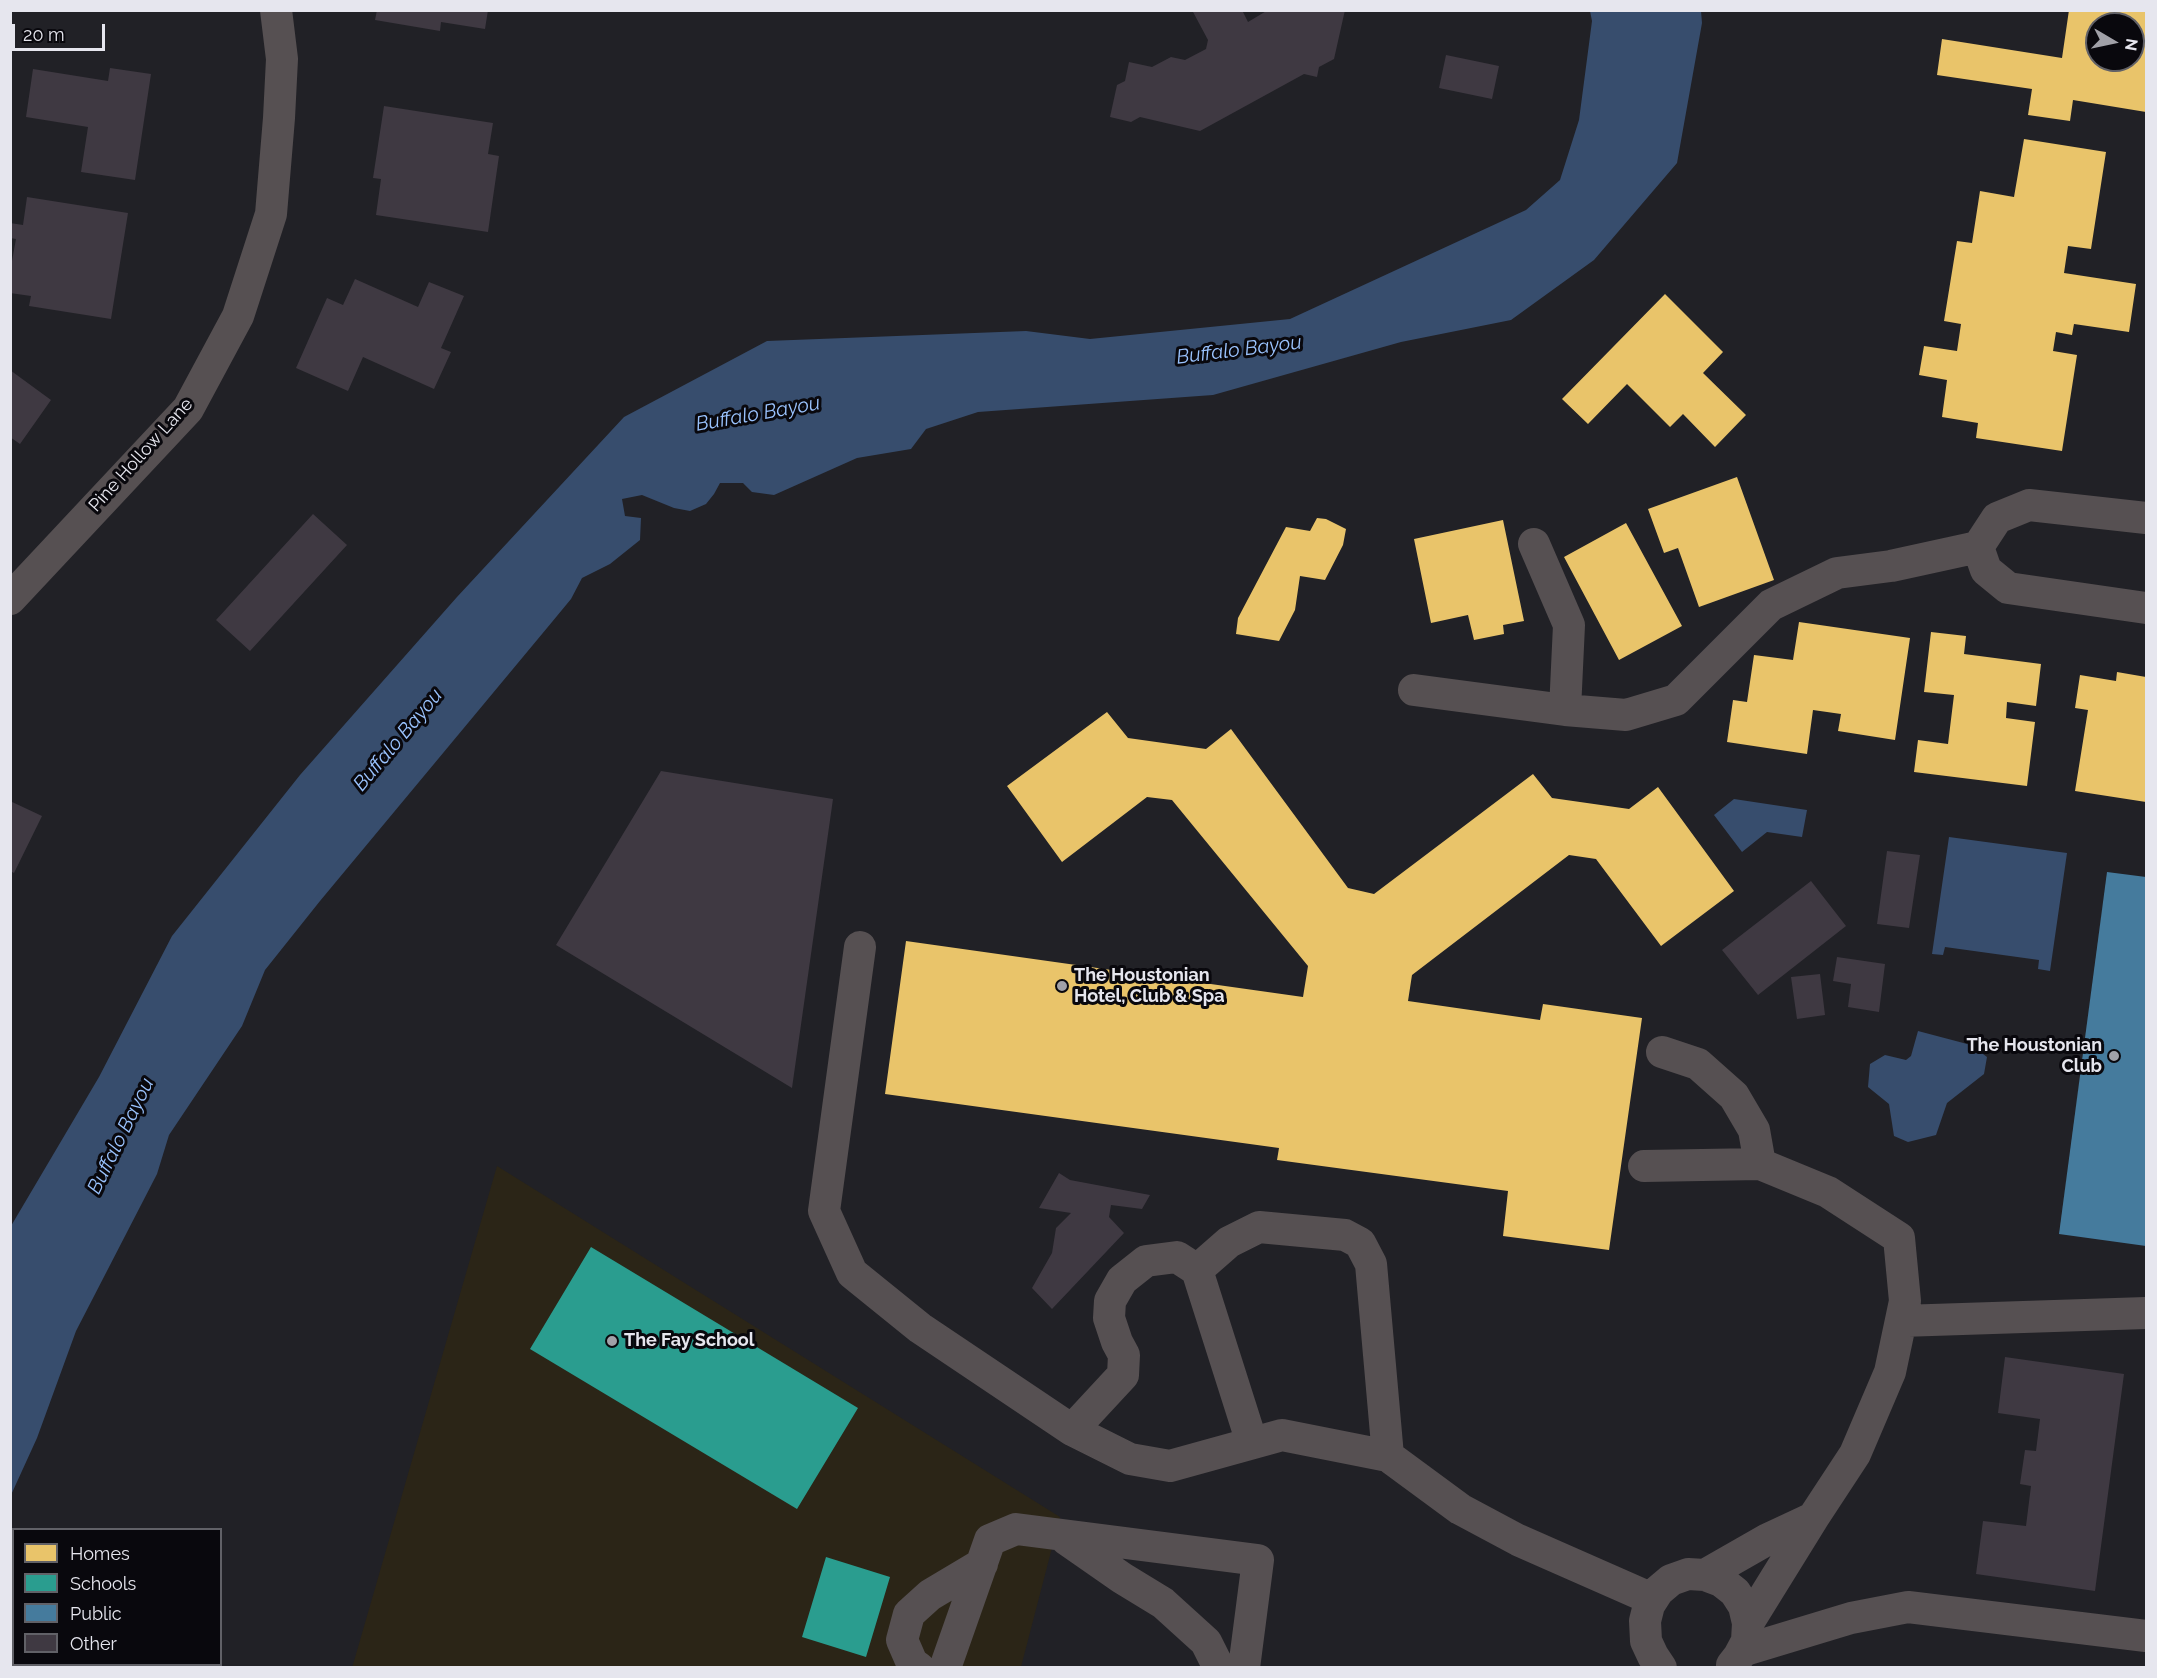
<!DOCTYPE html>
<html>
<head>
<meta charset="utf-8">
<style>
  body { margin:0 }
  #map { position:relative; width:2157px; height:1678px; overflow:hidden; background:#212126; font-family:Raleway,sans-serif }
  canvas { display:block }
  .frame { position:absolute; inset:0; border:12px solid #e6e6ee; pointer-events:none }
  .legend { position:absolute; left:12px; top:1528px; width:210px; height:138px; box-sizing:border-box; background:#09080d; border:2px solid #616167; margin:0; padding:8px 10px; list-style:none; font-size:18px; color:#e6e6ee }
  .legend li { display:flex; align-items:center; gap:12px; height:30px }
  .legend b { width:30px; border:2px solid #616167 }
  .north { position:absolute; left:2085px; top:12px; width:60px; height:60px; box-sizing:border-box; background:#09080d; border:2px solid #616167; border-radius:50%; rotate:99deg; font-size:16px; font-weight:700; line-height:24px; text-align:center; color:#e6e6ee }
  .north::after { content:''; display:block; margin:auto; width:21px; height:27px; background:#a1a1a8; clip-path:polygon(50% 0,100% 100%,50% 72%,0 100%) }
  .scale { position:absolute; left:12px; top:24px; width:93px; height:27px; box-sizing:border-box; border:3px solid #e6e6ee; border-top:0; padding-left:8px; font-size:18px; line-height:21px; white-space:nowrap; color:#e6e6ee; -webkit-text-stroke:4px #09080d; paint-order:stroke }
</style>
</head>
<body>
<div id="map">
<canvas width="2157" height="1678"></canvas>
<div class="frame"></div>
<ul class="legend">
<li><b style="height:16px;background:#e9c46a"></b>Homes</li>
<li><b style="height:16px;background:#2a9d8f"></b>Schools</li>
<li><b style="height:16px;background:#457b9d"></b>Public</li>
<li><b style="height:16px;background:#3f3942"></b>Other</li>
</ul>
<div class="north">N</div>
<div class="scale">20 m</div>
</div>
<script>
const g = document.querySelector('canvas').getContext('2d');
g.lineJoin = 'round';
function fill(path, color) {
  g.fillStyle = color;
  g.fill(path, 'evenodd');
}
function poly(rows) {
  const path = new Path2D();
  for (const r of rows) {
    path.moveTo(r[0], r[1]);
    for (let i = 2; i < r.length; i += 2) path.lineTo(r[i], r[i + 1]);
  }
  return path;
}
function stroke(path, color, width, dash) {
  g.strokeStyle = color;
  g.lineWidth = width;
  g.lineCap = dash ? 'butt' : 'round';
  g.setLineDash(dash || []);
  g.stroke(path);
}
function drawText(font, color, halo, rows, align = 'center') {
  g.font = font + ' Raleway,sans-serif';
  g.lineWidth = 6;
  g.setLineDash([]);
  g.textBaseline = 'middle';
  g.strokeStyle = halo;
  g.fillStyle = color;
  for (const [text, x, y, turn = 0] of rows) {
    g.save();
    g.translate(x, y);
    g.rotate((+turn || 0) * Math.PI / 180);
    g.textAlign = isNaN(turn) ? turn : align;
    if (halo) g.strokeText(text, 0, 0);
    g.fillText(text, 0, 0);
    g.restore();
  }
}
const education = poly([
  [497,1166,1060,1517,1021,1667,352,1668]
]);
const water = poly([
  [1590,11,1701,11,1702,23,1677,163,1594,260,1511,320,1401,342,1213,395,978,412,926,429,911,449,857,458,774,495,752,492,743,483,720,483,714,494,706,504,690,511,674,508,642,495,622,499,625,516,641,518,640,540,610,564,582,578,571,599,552,622,320,901,265,970,242,1026,169,1135,157,1174,76,1331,37,1438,11,1495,11,1226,99,1077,172,936,300,775,457,597,624,417,767,341,1026,331,1090,339,1290,319,1526,210,1560,180,1579,120,1592,21],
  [1734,799,1807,810,1802,837,1767,832,1742,852,1714,815],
  [1949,837,2067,853,2050,971,2038,969,2039,960,1945,947,1943,955,1932,954],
  [1918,1031,1971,1045,1987,1057,1984,1074,1947,1103,1936,1135,1908,1142,1894,1136,1889,1104,1868,1087,1870,1064,1885,1055,1906,1060,1911,1056]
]);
const homes = poly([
  [2069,10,2146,10,2146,112,2073,100,2070,121,2028,115,2032,89,1937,75,1942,39,2062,58],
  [2097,24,2133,24,2133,60,2097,60],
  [2024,139,2106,152,2091,249,2068,246,2064,273,2136,284,2129,332,2074,324,2072,335,2056,332,2053,351,2077,355,2062,451,1976,438,1978,423,1942,417,1947,380,1919,375,1924,346,1957,351,1961,324,1944,321,1957,241,1972,243,1980,191,2014,197],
  [1665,294,1723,352,1703,373,1746,415,1715,447,1683,414,1670,427,1627,384,1588,424,1562,399],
  [1737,477,1774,580,1699,607,1678,548,1664,553,1648,509],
  [1317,518,1326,519,1346,529,1343,545,1325,580,1300,576,1295,610,1279,641,1236,634,1238,618,1286,527,1310,531],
  [1503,520,1524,621,1503,625,1504,634,1474,640,1468,615,1431,623,1414,539],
  [1626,523,1682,626,1619,660,1564,557],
  [1799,622,1910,638,1895,740,1838,731,1841,714,1813,710,1807,754,1727,742,1733,700,1747,702,1754,655,1793,660],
  [1931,632,1966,636,1964,654,2041,664,2036,706,2007,702,2006,718,2035,722,2027,786,1914,772,1918,740,1948,744,1954,695,1924,692],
  [2117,672,2146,677,2146,802,2075,791,2088,710,2075,708,2080,675,2116,681],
  [1107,712,1128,738,1206,749,1231,729,1348,888,1374,894,1533,774,1552,798,1629,809,1658,787,1734,891,1661,946,1596,859,1569,855,1412,975,1408,1001,1540,1020,1543,1004,1642,1018,1609,1250,1503,1236,1508,1191,1277,1160,1279,1148,885,1094,906,941,1303,997,1308,966,1172,800,1147,797,1062,862,1007,786]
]);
const schools = poly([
  [591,1247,858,1408,797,1509,530,1349],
  [826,1557,890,1577,866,1657,802,1637]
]);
const public = poly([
  [2107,872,2146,877,2146,1246,2059,1234]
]);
const building = poly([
  [377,10,488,10,485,29,441,22,440,31,375,20],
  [1192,10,1242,10,1248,22,1268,10,1345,10,1334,59,1319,67,1317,77,1304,74,1200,131,1140,117,1131,122,1110,117,1117,85,1125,81,1129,62,1152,67,1171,57,1185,60,1206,49,1208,40],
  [1446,55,1499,66,1492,99,1439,88],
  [110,68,151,74,135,180,81,172,88,127,26,117,33,69,108,81],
  [384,106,493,123,488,154,499,156,488,232,376,215,381,179,373,178],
  [27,197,128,213,111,319,29,306,31,296,10,293,10,272,16,239,10,238,10,223,23,225],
  [355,279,418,307,429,282,464,296,441,348,451,352,434,389,363,357,348,391,296,368,327,298,343,305],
  [10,370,51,400,20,444,10,437],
  [313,514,347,545,250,651,216,620],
  [661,771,833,799,792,1088,556,945],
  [10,801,42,816,14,873,10,871],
  [1887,851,1920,855,1909,928,1877,924],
  [1811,881,1846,926,1758,995,1722,950],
  [1837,957,1885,964,1879,1012,1848,1007,1851,984,1833,981],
  [1820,974,1825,1015,1797,1019,1791,977],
  [1059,1173,1070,1180,1150,1195,1142,1209,1111,1205,1109,1217,1124,1233,1052,1309,1032,1288,1052,1253,1056,1228,1071,1213,1039,1208],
  [2005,1357,2124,1374,2095,1591,1976,1574,1983,1521,2026,1526,2031,1486,2020,1484,2025,1450,2036,1451,2040,1419,1998,1413]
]);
const minor = poly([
  [2146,518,2029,505,1997,518,1978,547,1986,570,2008,588,2146,608],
  [1534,544,1569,625,1565,710],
  [10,599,188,409,238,316,271,214,279,118,282,59,276,10],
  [1414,690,1565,710,1626,715,1676,700,1771,605,1837,573,1891,566,1978,547],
  [860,947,824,1211,852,1273,920,1328,1072,1430,1130,1459,1170,1466,1282,1435,1388,1456,1460,1509,1518,1540,1652,1599],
  [1662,1052,1698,1064,1734,1096,1754,1130,1760,1164],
  [1644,1166,1760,1164,1828,1192,1899,1238,1905,1301,1890,1372,1855,1454,1813,1518,1768,1539,1705,1575],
  [1197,1270,1229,1242,1259,1227,1345,1235,1360,1243,1371,1264,1388,1456],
  [1901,1321,2146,1313],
  [1072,1430,1123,1375,1124,1355,1117,1342,1109,1318,1110,1301,1122,1280,1146,1261,1177,1257,1197,1270,1252,1443],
  [1066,1539,1122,1578,1163,1603,1206,1642,1219,1668],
  [1748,1623,1813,1518],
  [1742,1651,1851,1618,1908,1607,2146,1636],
  [919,1668,912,1663,902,1640,909,1614,930,1595,982,1564],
  [945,1668,990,1540,1016,1529,1258,1560,1244,1668],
  [1661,1668,1653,1656,1646,1641,1645,1621,1649,1605,1658,1591,1671,1580,1688,1574,1705,1575,1721,1581,1735,1592,1744,1606,1748,1623,1747,1641,1739,1656,1732,1665]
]);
const markers = [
  [1062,986,6,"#a1a1a8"],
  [2114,1056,6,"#a1a1a8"],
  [612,1341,6,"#a1a1a8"]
];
const streetNames = [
  ["Pine Hollow Lane",141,455,-48]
];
const poiNames = [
  ["The Houstonian",1074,976],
  ["Hotel, Club & Spa",1074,997],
  ["The Houstonian",2102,1046,"right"],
  ["Club",2102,1067,"right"],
  ["The Fay School",624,1341]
];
const waterNames = [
  ["Buffalo Bayou",1239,350,-7],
  ["Buffalo Bayou",758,414,-10],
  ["Buffalo Bayou",398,740,-50],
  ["Buffalo Bayou",121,1136,-64]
];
fill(education, '#2b2517');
fill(water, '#374d6d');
fill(homes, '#e9c46a');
fill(schools, '#2a9d8f');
fill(public, '#457b9d');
fill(building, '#3f3942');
stroke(minor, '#565052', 32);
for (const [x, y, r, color] of markers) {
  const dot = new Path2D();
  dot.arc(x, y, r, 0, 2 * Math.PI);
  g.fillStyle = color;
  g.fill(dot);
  stroke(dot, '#09080d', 2);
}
drawText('18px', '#e6e6ee', '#09080d', streetNames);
drawText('bold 18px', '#e6e6ee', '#09080d', poiNames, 'left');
drawText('italic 20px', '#9ac3fe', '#09080d', waterNames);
</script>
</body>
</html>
